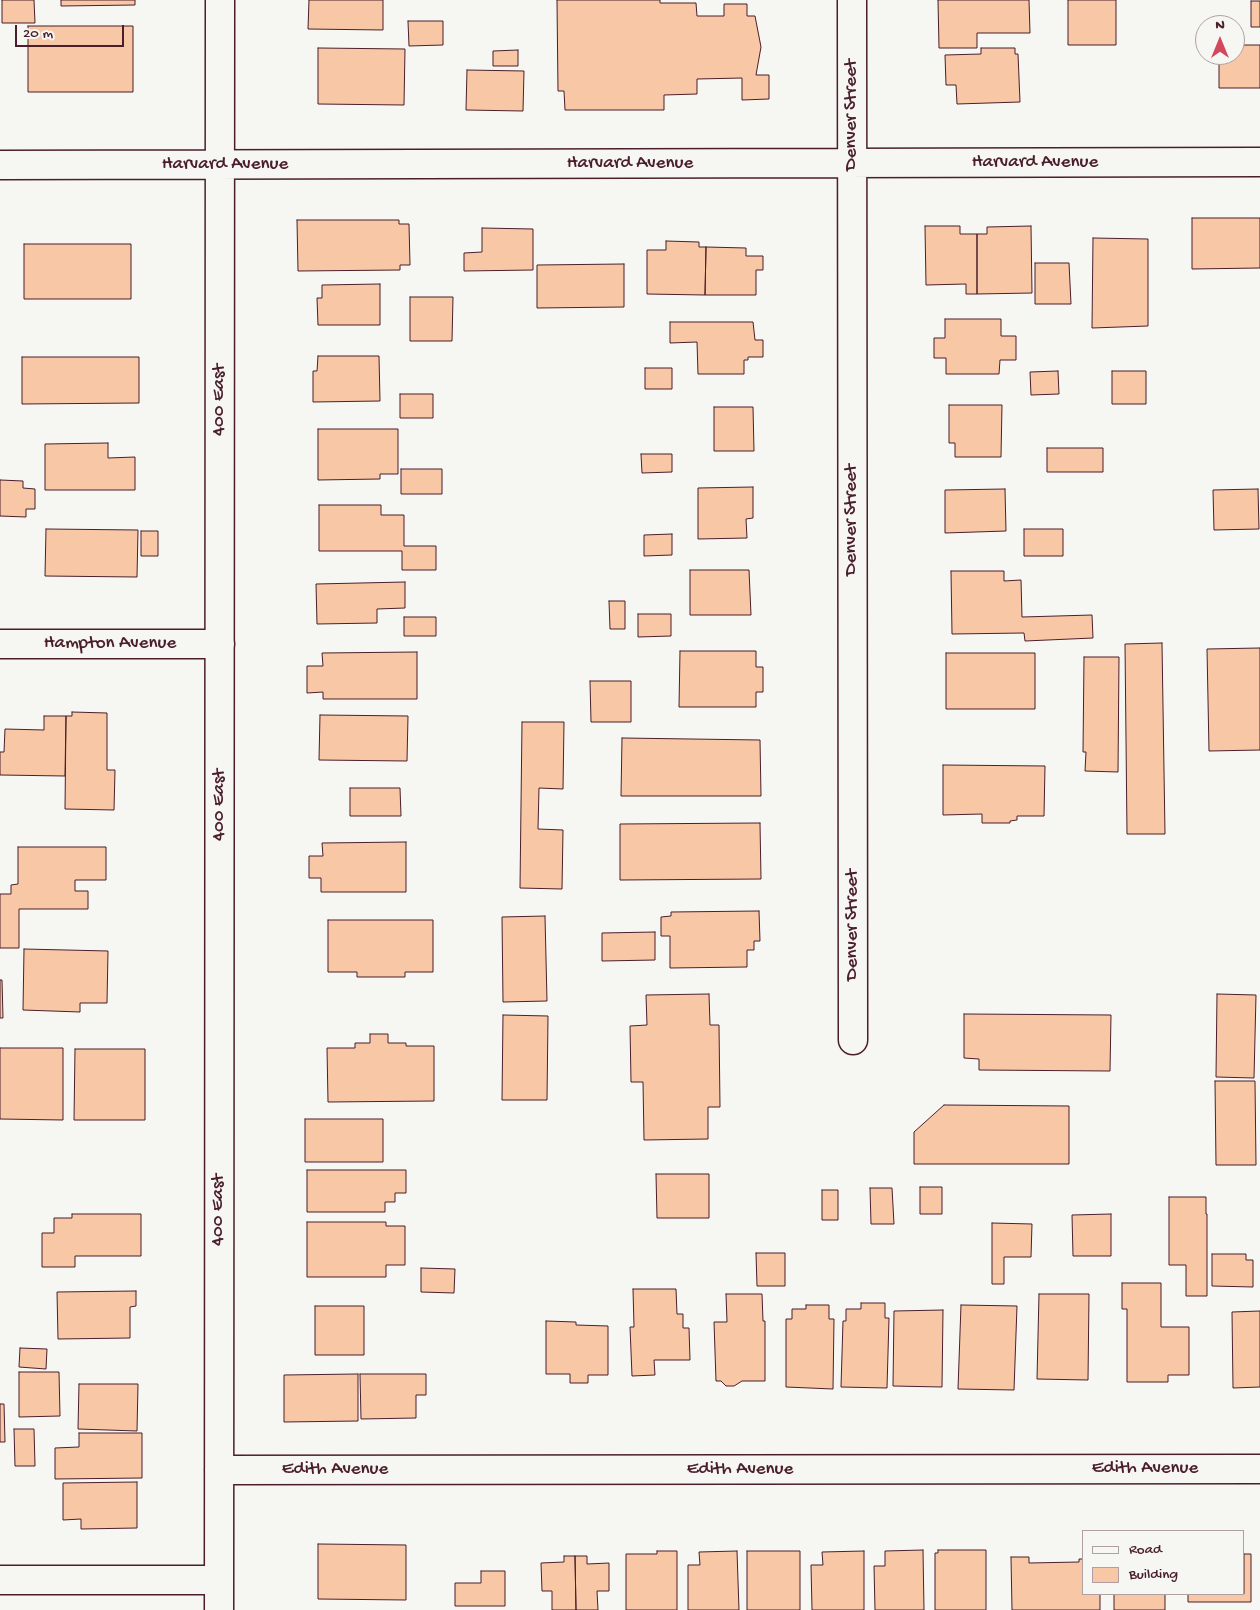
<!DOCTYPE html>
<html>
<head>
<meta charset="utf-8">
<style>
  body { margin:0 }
  #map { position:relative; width:1260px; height:1610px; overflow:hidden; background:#f6f6f2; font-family:"Gochi Hand",sans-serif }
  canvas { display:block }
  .legend { position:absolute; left:1082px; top:1530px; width:162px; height:65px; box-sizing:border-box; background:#f6f6f2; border:1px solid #b1a0a2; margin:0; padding:6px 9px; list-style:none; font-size:15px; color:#4a1f2b }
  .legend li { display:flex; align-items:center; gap:10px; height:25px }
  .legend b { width:25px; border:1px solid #b1a0a2 }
  .north { position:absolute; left:1195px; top:15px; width:50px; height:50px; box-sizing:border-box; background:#f6f6f2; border:1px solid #b1a0a2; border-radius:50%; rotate:0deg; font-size:14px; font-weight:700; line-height:20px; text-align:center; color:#4a1f2b }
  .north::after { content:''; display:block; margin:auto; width:18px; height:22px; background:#d1495b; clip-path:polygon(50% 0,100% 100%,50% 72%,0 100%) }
  .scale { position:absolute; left:15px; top:25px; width:109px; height:22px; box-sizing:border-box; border:2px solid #4a1f2b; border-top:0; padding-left:6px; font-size:15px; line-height:18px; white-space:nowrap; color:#4a1f2b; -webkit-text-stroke:4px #f6f6f2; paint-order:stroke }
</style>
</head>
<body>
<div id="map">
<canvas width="1260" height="1610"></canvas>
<ul class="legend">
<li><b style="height:6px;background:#f6f6f2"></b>Road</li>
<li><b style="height:14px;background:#f7c7a6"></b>Building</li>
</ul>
<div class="north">N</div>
<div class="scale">20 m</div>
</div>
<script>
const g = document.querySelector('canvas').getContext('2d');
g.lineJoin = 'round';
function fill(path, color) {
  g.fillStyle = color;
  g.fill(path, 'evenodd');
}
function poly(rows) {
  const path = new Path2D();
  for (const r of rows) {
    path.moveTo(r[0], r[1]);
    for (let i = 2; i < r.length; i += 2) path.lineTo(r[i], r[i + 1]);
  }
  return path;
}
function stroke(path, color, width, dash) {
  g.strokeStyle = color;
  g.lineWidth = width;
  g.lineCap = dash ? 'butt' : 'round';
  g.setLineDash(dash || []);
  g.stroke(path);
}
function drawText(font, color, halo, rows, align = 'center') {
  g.font = font + ' "Gochi Hand",sans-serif';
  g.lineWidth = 5;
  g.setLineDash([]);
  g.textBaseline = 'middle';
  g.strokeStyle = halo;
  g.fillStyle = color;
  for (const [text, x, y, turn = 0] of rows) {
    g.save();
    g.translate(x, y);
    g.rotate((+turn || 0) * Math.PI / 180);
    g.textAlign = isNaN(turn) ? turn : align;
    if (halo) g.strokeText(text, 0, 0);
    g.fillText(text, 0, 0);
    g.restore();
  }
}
const building = poly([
  [2,0,34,0,35,23,2,23,2,0],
  [61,0,135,0,135,5,61,6,61,0],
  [309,0,383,0,383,30,308,29,309,0],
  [557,0,660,0,660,3,696,3,697,16,724,16,724,4,747,4,747,16,755,16,761,47,756,75,769,75,769,99,742,100,742,78,697,79,697,94,664,95,664,110,565,110,564,91,558,91,557,0],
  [938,0,1029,0,1030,33,977,33,977,48,939,48,938,0],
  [1068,0,1116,0,1116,45,1068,45,1068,0],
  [1251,1,1260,1,1260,27,1251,27,1251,1],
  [408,21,443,21,443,45,409,46,408,21],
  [28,26,133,26,133,92,28,92,28,26],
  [1235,45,1260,45,1260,88,1219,88,1219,55,1235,55,1235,45],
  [318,48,405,49,404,105,318,104,318,48],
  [981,48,1015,48,1015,54,1018,54,1020,102,957,104,956,85,946,85,945,55,981,54,981,48],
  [518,50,518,66,493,66,493,51,518,50],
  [467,70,524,71,523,111,466,110,467,70],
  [1192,218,1260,218,1260,268,1192,269,1192,218],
  [297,220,399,220,399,224,409,224,410,265,400,265,400,270,298,271,297,220],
  [925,226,960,226,960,234,977,234,977,294,966,294,966,284,926,285,925,226],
  [1031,226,1032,293,977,294,977,234,987,234,987,227,1031,226],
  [482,228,533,229,533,270,464,271,464,253,482,252,482,228],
  [1093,238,1148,239,1148,326,1092,328,1093,238],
  [666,241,699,242,699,247,706,247,705,295,647,294,647,250,666,250,666,241],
  [24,244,131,244,131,299,24,299,24,244],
  [706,247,746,248,746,256,763,256,763,270,756,270,756,295,705,295,706,247],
  [1035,263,1069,263,1071,304,1035,304,1035,263],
  [624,264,624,307,537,308,537,265,624,264],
  [380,284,380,325,318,325,317,298,322,298,322,285,380,284],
  [410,297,453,297,452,341,410,341,410,297],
  [945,319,1001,319,1001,336,1016,336,1016,360,1000,360,999,374,946,374,946,358,934,358,934,338,945,338,945,319],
  [670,322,753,322,755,340,763,340,763,357,748,357,748,360,744,360,744,374,698,374,697,342,670,343,670,322],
  [318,356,379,356,380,401,313,402,313,371,317,371,318,356],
  [22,357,139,357,139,403,22,404,22,357],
  [645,368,672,368,672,389,645,389,645,368],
  [1058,371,1059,394,1031,395,1030,372,1058,371],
  [1112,371,1146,371,1146,404,1112,404,1112,371],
  [400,394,433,394,433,418,400,418,400,394],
  [949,405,1002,405,1001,457,955,457,955,443,949,443,949,405],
  [714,407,753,407,754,451,714,451,714,407],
  [318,429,398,429,398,474,380,474,380,479,318,480,318,429],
  [108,443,108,458,135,457,135,490,45,490,45,444,108,443],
  [1047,448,1103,448,1103,472,1047,472,1047,448],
  [641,454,672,454,672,472,642,473,641,454],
  [401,469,442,469,442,494,401,494,401,469],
  [0,480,23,481,23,488,35,489,35,509,26,509,26,517,0,516,0,480],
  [753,487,753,518,746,519,747,538,698,539,698,488,753,487],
  [1005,489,1006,531,945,533,945,490,1005,489],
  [1258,489,1259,529,1214,530,1213,490,1258,489],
  [319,505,381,505,381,515,404,515,404,546,436,546,436,570,402,570,402,551,319,551,319,505],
  [46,529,138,530,137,577,45,576,46,529],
  [1024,529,1063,529,1063,556,1024,556,1024,529],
  [141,531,158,531,158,556,141,556,141,531],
  [672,534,672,555,644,556,644,535,672,534],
  [690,570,749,570,751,615,690,615,690,570],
  [951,571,1004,571,1004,581,1021,580,1022,617,1092,615,1093,638,1025,641,1024,633,952,634,951,571],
  [405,582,405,608,377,609,377,623,317,624,316,584,405,582],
  [609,601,625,601,625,629,610,629,609,601],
  [638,614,671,614,671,636,638,637,638,614],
  [404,617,436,617,436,636,404,636,404,617],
  [1162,643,1165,834,1127,834,1125,644,1162,643],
  [1260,648,1260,750,1209,751,1207,649,1260,648],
  [680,651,756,651,756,667,763,667,763,692,756,692,756,707,679,707,680,651],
  [417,652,417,699,323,699,323,692,307,693,307,666,323,666,322,653,417,652],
  [946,653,1035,653,1035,709,946,709,946,653],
  [1084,657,1119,657,1118,772,1085,771,1086,752,1083,752,1084,657],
  [590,681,631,681,631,722,591,722,590,681],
  [72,712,107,713,107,770,115,770,114,810,65,809,66,716,72,716,72,712],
  [320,715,408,716,407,761,319,760,320,715],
  [44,716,66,716,65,776,0,775,0,752,4,752,5,729,44,730,44,716],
  [522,722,564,722,563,789,539,788,538,829,563,830,562,889,520,888,522,722],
  [622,738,760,740,761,796,621,796,622,738],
  [943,765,1045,766,1044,816,1017,816,1017,820,1010,821,1010,823,982,823,982,814,943,815,943,765],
  [350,788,400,788,401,816,350,816,350,788],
  [760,823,761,879,620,880,620,824,760,823],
  [406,842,406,892,321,892,321,878,309,878,309,856,323,856,322,843,406,842],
  [18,847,106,847,106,880,75,880,75,891,88,891,88,909,19,909,19,948,0,948,0,894,11,894,11,885,18,884,18,847],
  [759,911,760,941,754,941,754,950,747,950,747,967,670,968,670,936,661,936,661,917,671,916,671,912,759,911],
  [545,916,547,1001,503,1002,502,917,545,916],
  [328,920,433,920,433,972,405,972,405,977,357,977,357,972,328,972,328,920],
  [655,932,655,960,602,961,602,933,655,932],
  [24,949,108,951,107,1003,80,1003,80,1012,23,1010,24,949],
  [0,980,2,980,3,1018,0,1018,0,980],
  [709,994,710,1025,719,1025,720,1107,708,1107,708,1139,644,1140,643,1082,631,1082,630,1026,647,1025,646,995,709,994],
  [1217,994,1256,995,1254,1078,1216,1077,1217,994],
  [964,1014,1111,1015,1110,1071,979,1070,979,1059,964,1058,964,1014],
  [503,1015,548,1016,547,1100,502,1100,503,1015],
  [370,1034,388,1034,388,1043,406,1043,406,1046,434,1046,434,1101,328,1102,327,1048,355,1048,355,1043,370,1043,370,1034],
  [0,1048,63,1048,63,1120,0,1119,0,1048],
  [75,1049,145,1049,145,1120,74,1120,75,1049],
  [1215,1081,1255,1081,1256,1165,1216,1165,1215,1081],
  [944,1105,1069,1106,1069,1164,914,1164,914,1132,944,1105],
  [305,1119,383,1119,383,1162,305,1162,305,1119],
  [307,1170,406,1170,406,1193,395,1193,395,1202,385,1202,385,1212,307,1212,307,1170],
  [656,1174,709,1174,709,1218,657,1218,656,1174],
  [920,1187,942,1187,942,1214,920,1214,920,1187],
  [870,1188,892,1188,894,1224,871,1224,870,1188],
  [822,1190,838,1190,838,1220,822,1220,822,1190],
  [1169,1197,1206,1197,1206,1214,1207,1214,1207,1296,1186,1296,1186,1265,1169,1265,1169,1197],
  [72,1214,141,1214,141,1256,75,1256,75,1267,42,1267,42,1233,54,1233,54,1218,72,1218,72,1214],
  [1111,1214,1111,1256,1073,1256,1072,1215,1111,1214],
  [307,1222,386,1222,386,1226,405,1226,405,1265,386,1265,386,1277,307,1277,307,1222],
  [992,1223,1032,1224,1031,1257,1004,1257,1004,1284,992,1284,992,1223],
  [756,1253,785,1253,785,1286,757,1286,756,1253],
  [1212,1254,1246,1254,1246,1260,1253,1260,1253,1287,1212,1286,1212,1254],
  [421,1268,455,1269,454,1293,421,1292,421,1268],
  [1122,1283,1161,1283,1161,1327,1189,1327,1189,1375,1168,1375,1168,1382,1127,1382,1127,1309,1122,1309,1122,1283],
  [633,1289,676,1289,677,1314,683,1314,683,1328,689,1328,690,1360,654,1360,655,1375,632,1376,630,1327,634,1327,633,1289],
  [136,1291,136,1306,130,1307,130,1338,58,1339,57,1292,136,1291],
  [726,1294,762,1294,763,1321,765,1321,765,1381,742,1381,734,1386,726,1386,721,1381,716,1381,714,1322,727,1322,726,1294],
  [1039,1294,1089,1294,1088,1380,1037,1379,1039,1294],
  [861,1303,885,1303,885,1318,889,1318,887,1388,841,1387,843,1321,846,1321,846,1309,861,1309,861,1303],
  [806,1305,829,1305,829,1319,834,1319,833,1389,786,1387,786,1319,792,1319,792,1309,806,1309,806,1305],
  [961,1305,1017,1306,1014,1390,958,1389,961,1305],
  [315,1306,364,1306,364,1355,315,1355,315,1306],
  [943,1310,942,1387,893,1386,894,1311,943,1310],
  [1260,1311,1260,1387,1233,1388,1232,1312,1260,1311],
  [546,1321,576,1322,576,1325,608,1326,608,1375,588,1375,588,1383,570,1383,570,1374,546,1374,546,1321],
  [20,1348,47,1349,46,1369,19,1367,20,1348],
  [19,1372,59,1372,60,1416,19,1417,19,1372],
  [358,1374,358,1421,284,1422,284,1375,358,1374],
  [360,1374,426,1374,426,1395,416,1395,416,1418,361,1419,360,1374],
  [79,1384,138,1384,137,1431,78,1429,79,1384],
  [0,1404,4,1404,5,1442,0,1442,0,1404],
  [14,1429,34,1429,35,1466,15,1466,14,1429],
  [79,1433,142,1433,142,1478,55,1479,55,1448,79,1447,79,1433],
  [137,1482,137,1528,81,1529,81,1519,63,1520,63,1483,137,1482],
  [318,1544,406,1545,406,1600,318,1599,318,1544],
  [923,1550,924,1610,875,1610,874,1566,885,1566,885,1551,923,1550],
  [938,1550,986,1550,986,1610,935,1610,935,1553,938,1553,938,1550],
  [657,1551,677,1551,677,1610,626,1610,626,1554,657,1554,657,1551],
  [737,1551,739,1610,688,1610,688,1565,700,1565,699,1552,737,1551],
  [747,1551,800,1551,800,1610,747,1610,747,1551],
  [864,1551,864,1610,812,1610,811,1565,823,1565,822,1552,864,1551],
  [1244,1554,1251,1554,1251,1602,1188,1602,1188,1594,1244,1594,1244,1554],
  [564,1556,575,1556,576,1610,552,1610,552,1591,542,1591,541,1563,564,1562,564,1556],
  [575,1556,587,1556,587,1564,609,1563,609,1591,597,1591,598,1610,576,1610,575,1556],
  [1011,1557,1029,1557,1029,1563,1079,1562,1079,1559,1084,1559,1084,1594,1100,1594,1100,1610,1012,1610,1011,1557],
  [481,1571,505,1571,505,1606,455,1606,455,1583,481,1583,481,1571],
  [1114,1594,1165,1594,1165,1610,1114,1610,1114,1594]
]);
const minor = poly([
  [852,0,853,1040],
  [0,165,1260,162],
  [0,644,220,644],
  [219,1470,1260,1469],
  [0,1580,219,1580],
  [219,1610,220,0]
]);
const streetNames = [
  ["Denver Street",852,115,-90],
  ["Harvard Avenue",1035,163],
  ["Harvard Avenue",630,164],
  ["Harvard Avenue",225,165],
  ["400 East",220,400,-90],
  ["Denver Street",852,520,-90],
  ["Hampton Avenue",110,644],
  ["400 East",220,805,-90],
  ["Denver Street",853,925,-90],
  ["400 East",219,1210,-90],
  ["Edith Avenue",1145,1469],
  ["Edith Avenue",335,1470],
  ["Edith Avenue",740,1470]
];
fill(building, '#f7c7a6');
stroke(building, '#4a1f2b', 1);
stroke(minor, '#4a1f2b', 31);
stroke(minor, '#f6f6f2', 28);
drawText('19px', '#4a1f2b', '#f6f6f2', streetNames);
</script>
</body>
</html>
